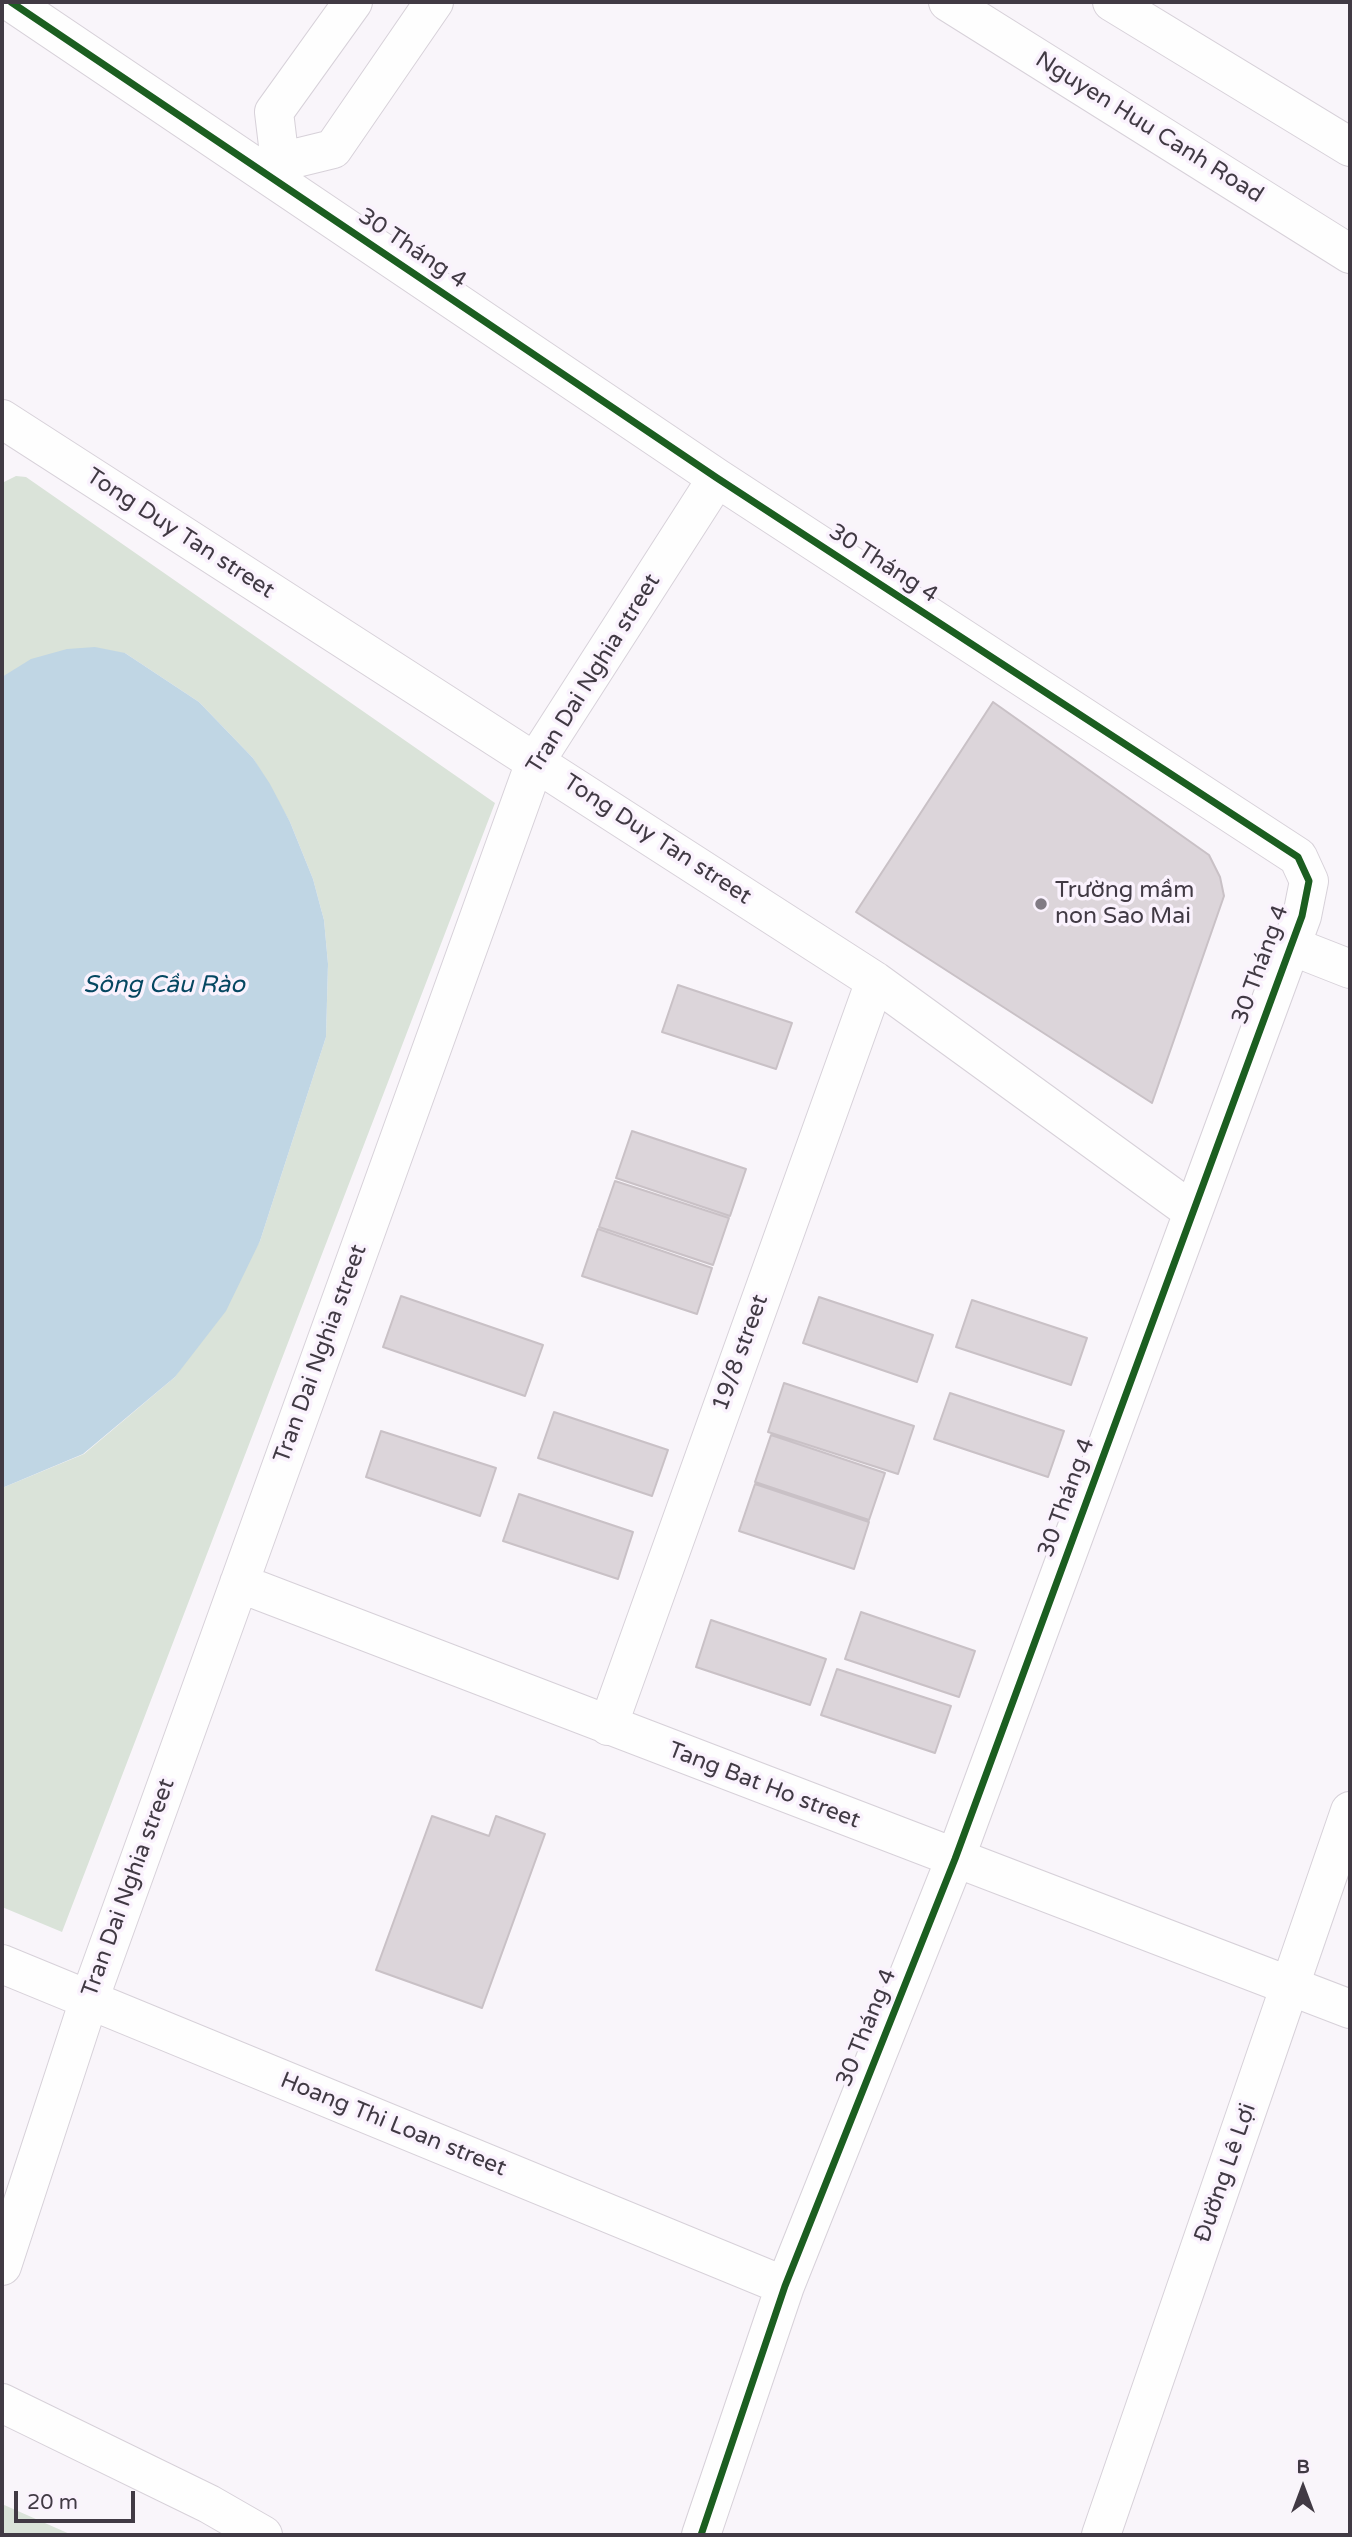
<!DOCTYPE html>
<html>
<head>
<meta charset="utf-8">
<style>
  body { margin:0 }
  #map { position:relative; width:1352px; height:2537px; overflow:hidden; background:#f9f5fa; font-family:"Varela Round",sans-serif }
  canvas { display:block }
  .frame { position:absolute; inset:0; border:4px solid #413a44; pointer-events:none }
  .north { position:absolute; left:1268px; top:2453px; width:70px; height:70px; -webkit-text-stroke:5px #faf2fd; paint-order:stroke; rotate:0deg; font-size:19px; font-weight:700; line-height:28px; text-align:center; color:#413a44 }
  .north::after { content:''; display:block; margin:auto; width:24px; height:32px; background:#413a44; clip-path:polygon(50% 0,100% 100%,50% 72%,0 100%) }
  .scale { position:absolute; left:14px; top:2491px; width:121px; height:32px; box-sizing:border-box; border:4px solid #413a44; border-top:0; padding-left:9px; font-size:21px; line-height:24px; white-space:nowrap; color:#413a44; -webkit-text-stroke:5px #faf2fd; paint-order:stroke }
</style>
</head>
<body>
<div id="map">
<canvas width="1352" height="2537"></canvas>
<div class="frame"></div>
<div class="north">B</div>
<div class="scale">20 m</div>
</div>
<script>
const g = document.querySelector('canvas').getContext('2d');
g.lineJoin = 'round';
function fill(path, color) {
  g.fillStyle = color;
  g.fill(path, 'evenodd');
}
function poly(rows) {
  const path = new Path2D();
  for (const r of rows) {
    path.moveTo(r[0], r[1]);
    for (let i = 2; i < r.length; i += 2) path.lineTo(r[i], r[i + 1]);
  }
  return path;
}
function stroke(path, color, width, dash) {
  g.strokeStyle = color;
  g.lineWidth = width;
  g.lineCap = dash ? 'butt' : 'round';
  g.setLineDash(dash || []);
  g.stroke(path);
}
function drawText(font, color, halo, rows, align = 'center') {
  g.font = font + ' "Varela Round",sans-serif';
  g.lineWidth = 7;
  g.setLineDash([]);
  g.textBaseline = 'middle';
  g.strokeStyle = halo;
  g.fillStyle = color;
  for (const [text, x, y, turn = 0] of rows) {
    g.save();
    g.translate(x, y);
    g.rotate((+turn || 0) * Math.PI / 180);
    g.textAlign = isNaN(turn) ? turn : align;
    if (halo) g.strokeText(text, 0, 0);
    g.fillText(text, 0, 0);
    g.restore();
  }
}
const green = poly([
  [16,476,26,477,495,803,62,1932,2,1907,2,1488,84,1454,175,1377,260,1241,326,1037,328,964,324,920,313,879,290,822,253,758,199,702,125,653,2,677,2,483],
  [2,2504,72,2535,2,2535]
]);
const water = poly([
  [95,647,125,653,199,702,253,758,270,784,290,822,313,879,324,920,328,964,326,1037,260,1241,226,1311,175,1377,83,1454,2,1488,2,677,31,659,67,649]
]);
const building = poly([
  [993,702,1209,855,1220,877,1224,896,1152,1103,856,912,993,702],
  [678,985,792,1023,776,1069,662,1032,678,985],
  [632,1131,746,1169,730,1216,616,1178,632,1131],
  [615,1181,729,1218,713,1265,599,1227,615,1181],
  [598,1229,712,1268,697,1314,582,1276,598,1229],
  [401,1296,543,1345,525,1396,383,1347,401,1296],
  [819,1297,933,1335,917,1382,803,1343,819,1297],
  [972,1300,1087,1338,1071,1385,956,1347,972,1300],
  [784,1383,914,1426,898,1474,768,1432,784,1383],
  [950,1393,1064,1431,1048,1477,934,1439,950,1393],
  [554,1412,668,1450,652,1496,538,1458,554,1412],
  [381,1431,496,1468,480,1516,366,1477,381,1431],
  [771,1435,885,1473,869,1520,755,1482,771,1435],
  [755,1484,869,1522,854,1569,739,1531,755,1484],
  [519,1494,633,1532,618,1579,503,1541,519,1494],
  [861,1612,975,1651,959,1697,845,1659,861,1612],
  [711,1620,826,1659,810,1705,696,1667,711,1620],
  [837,1669,951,1706,935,1753,821,1715,837,1669],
  [432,1816,489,1836,496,1816,545,1834,482,2008,376,1970,432,1816]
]);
const minor = poly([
  [11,2,717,478,1298,857,1309,881,1302,916,955,1859,785,2286,701,2535],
  [353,2,274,112,280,162,333,149,434,2],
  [2,419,875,981,1193,1212],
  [1289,945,1350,969],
  [239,1583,1350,2009],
  [608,1726,875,981],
  [2,1964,785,2286],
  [2,2266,89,2000,535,762,717,478],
  [2,2403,209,2504,263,2535]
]);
const major = poly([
  [948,2,1350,254],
  [1112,2,1350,147],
  [1101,2535,1350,1811]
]);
const cycleway = poly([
  [11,2,717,478,1298,857,1309,881,1302,916,955,1859,785,2286,701,2535]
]);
const markers = [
  [1041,904,7,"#817b84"]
];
const streetNames = [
  ["Nguyen Huu Canh Road",1149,128,32],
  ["30 Tháng 4",412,249,34],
  ["Tong Duy Tan street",180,534,33],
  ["30 Tháng 4",883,564,33],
  ["Tran Dai Nghia street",594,674,-58],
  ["Tong Duy Tan street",657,840,33],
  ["30 Tháng 4",1261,965,-70],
  ["19/8 street",741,1353,-70],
  ["Tran Dai Nghia street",321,1354,-70],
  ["30 Tháng 4",1067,1498,-70],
  ["Tang Bat Ho street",764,1786,21],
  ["Tran Dai Nghia street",129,1888,-70],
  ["30 Tháng 4",867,2028,-68],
  ["Hoang Thi Loan street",393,2125,22],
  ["Đường Lê Lợi",1226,2173,-71]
];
const poiNames = [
  ["Trường mầm",1055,891],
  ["non Sao Mai",1055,917]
];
const waterNames = [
  ["Sông Cầu Rào",164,986]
];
fill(green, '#dae3d9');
fill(water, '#c0d6e4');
fill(building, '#dcd5da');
stroke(building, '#c9c1c6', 2);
stroke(minor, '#d7d1d9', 40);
stroke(major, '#d7d1d9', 40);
stroke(minor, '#fefefe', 38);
stroke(major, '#fefefe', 38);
stroke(cycleway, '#1b5e20', 7);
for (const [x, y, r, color] of markers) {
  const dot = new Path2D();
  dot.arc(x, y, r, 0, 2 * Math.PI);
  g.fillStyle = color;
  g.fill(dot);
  stroke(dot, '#faf2fd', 2.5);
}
drawText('23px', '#413a44', '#faf2fd', streetNames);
drawText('23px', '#413a44', '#faf2fd', poiNames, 'left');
drawText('italic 24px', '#054761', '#faf2fd', waterNames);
</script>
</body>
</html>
